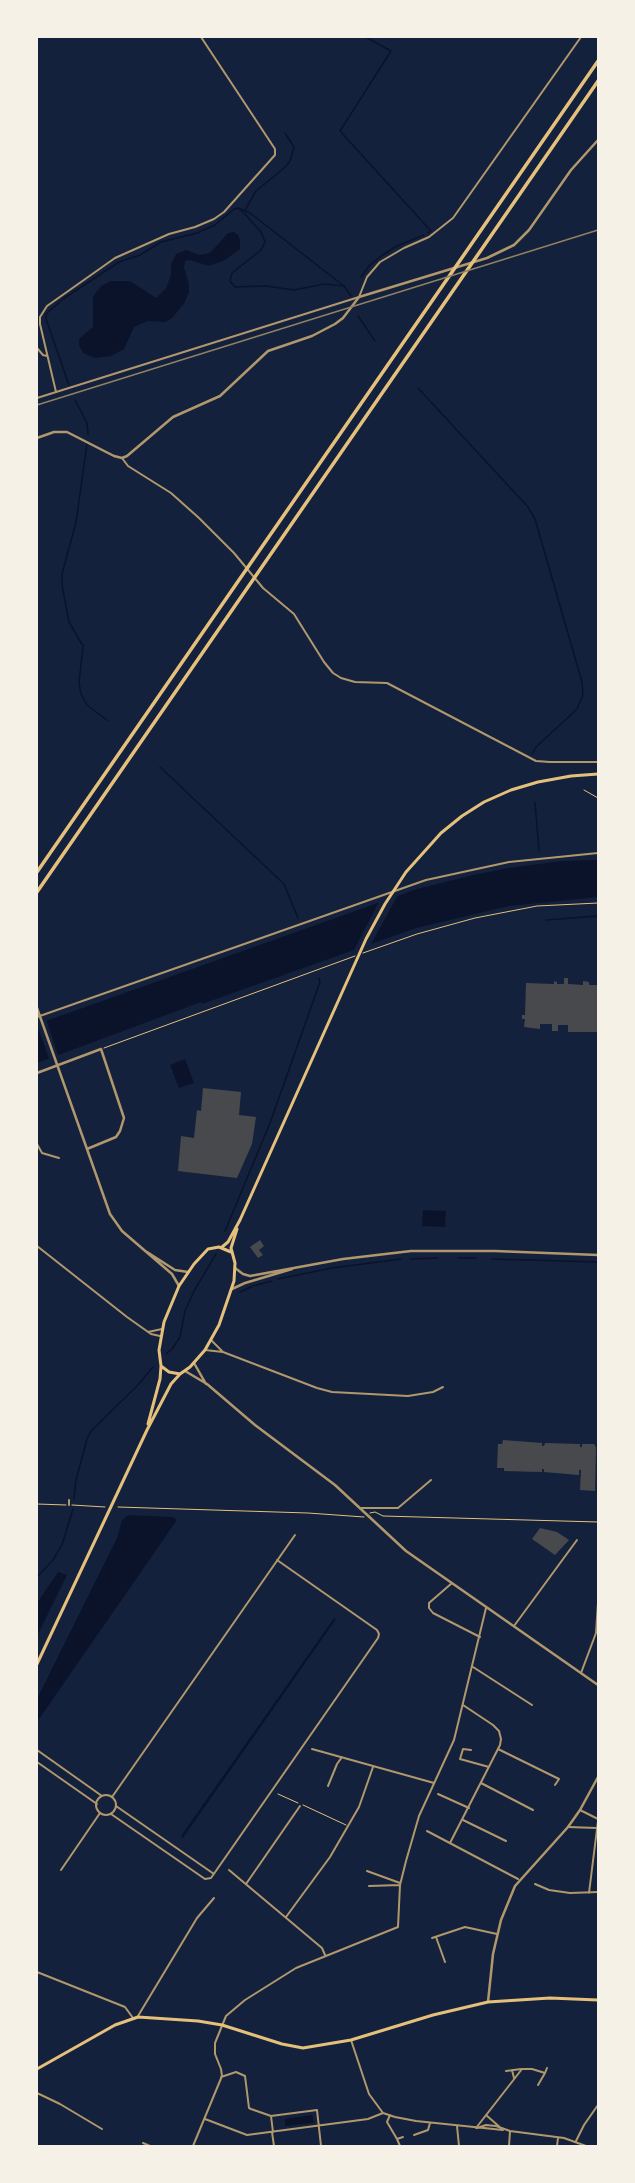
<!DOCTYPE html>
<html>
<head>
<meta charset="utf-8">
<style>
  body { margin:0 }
  #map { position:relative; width:635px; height:2183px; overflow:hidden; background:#14213d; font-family:Barlow,sans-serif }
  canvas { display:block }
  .frame { position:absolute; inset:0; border:38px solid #f6f1e7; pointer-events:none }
</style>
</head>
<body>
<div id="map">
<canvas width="635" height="2183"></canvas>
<div class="frame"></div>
</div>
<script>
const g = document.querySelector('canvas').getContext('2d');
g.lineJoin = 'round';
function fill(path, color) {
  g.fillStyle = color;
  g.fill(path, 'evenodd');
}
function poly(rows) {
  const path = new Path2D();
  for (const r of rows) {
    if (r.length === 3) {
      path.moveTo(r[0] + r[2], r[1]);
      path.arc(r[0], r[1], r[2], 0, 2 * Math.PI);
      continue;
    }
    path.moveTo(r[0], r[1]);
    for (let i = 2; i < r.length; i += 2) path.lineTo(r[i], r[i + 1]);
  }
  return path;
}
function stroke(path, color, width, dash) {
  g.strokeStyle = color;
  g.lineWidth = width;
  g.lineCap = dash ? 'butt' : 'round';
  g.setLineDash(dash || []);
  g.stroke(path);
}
const water = poly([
  [234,232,238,235,240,240,240,249,225,260,209,266,190,260,185,261,184,268,189,284,189,292,184,304,172,318,165,322,148,321,134,327,124,349,111,356,95,358,83,353,79,345,79,339,93,327,93,297,101,286,111,281,130,281,156,298,166,288,171,275,171,264,176,254,186,250,200,255,210,253,228,233],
  [598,860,598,897,509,906,416,928,202,1004,201,1002,37,1063,37,1025,46,1021,417,889,473,875,509,868,562,861],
  [185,1059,194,1083,179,1088,170,1065],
  [423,1210,446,1211,445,1227,422,1226],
  [128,1515,173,1517,177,1520,37,1722,37,1699,117,1538,122,1520],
  [58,1572,67,1575,37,1636,37,1603],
  [334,1618,336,1619,183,1838,181,1836],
  [312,2115,314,2122,313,2123,286,2126,285,2125,285,2119]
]);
const pier = poly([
  [399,893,370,946,353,952,380,900],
  [46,1019,59,1058,50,1061,37,1025,37,1022]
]);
const stream = poly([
  [366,37,391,51,340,131,431,231,428,233],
  [238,208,250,213,344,286],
  [245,210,256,191,284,168,290,161,294,147,285,133],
  [361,277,369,266,381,256,397,246,424,235],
  [37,313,38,312],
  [358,316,375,341],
  [69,385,46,319,46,314,63,299,119,262,140,255,161,242,197,233,215,225,234,209,238,208,244,213,261,232,265,242,261,250,232,273,230,281,235,287,266,286,294,290,324,284,344,286,351,296],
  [418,388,528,507,535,519,582,682,583,695,577,709,536,747,532,754],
  [75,400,87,423,88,434],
  [87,444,76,522,62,574,62,585,69,622,83,646,79,683,81,694,87,705,108,721],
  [160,767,284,884,298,918],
  [535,802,539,851],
  [546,920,598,916],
  [225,1231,270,1123,320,982,319,978],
  [458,1258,476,1258],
  [410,1259,438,1258],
  [492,1259,598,1262],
  [278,1279,332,1268,401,1259],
  [240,1292,253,1286,272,1281],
  [166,1354,172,1349,180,1337,185,1311,194,1291,216,1254],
  [74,1499,76,1480,87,1439,91,1431,137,1386,153,1367],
  [37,1577,53,1560,62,1545,73,1509]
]);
const building = poly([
  [564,978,568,978,568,984,583,985,583,981,589,982,589,985,598,985,598,1032,568,1032,568,1025,558,1025,558,1031,552,1031,552,1024,540,1024,540,1029,524,1027,525,1019,522,1019,522,1015,525,1015,526,983,554,984,554,981,557,982,557,984,564,984],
  [203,1088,241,1092,239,1115,256,1117,252,1144,237,1178,178,1171,181,1136,194,1138,197,1110,201,1111],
  [260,1240,264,1246,259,1250,263,1255,258,1258,250,1247],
  [503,1440,542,1443,542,1446,544,1446,545,1443,580,1444,580,1447,582,1447,582,1444,594,1444,596,1447,595,1491,580,1490,581,1470,579,1470,579,1475,544,1472,544,1469,542,1469,542,1472,504,1471,504,1468,497,1468,498,1444,502,1444],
  [540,1528,557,1532,569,1540,555,1555,532,1539]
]);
const path = poly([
  [584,790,598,798],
  [363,953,417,934,475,918,537,906,598,903],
  [104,1048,355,956],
  [37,1504,66,1505],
  [72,1505,105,1507],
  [118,1507,308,1513,364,1517],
  [370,1513,375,1512,383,1516,598,1522],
  [278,1794,298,1803],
  [303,1805,346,1825]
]);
const minor = poly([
  [37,348,43,355,47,356],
  [56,392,40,324,40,317,47,306,115,258,169,234,195,227,214,219,224,212,275,155,275,149,201,37],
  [37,398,359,297,367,277,380,262,404,248,429,237,453,218,581,37],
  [122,458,128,466,171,493,199,518,234,553,263,588,294,614,324,662,333,673,341,678,355,682,387,683,536,761,550,762,598,762],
  [37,1017,426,880,509,862,598,853],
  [37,1144,42,1153,59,1158],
  [37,1246,127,1317,151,1334,160,1336],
  [148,1332,162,1329],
  [211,1340,223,1352],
  [205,1350,223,1352,317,1388,332,1392,408,1396,433,1392,443,1387],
  [69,1505,69,1500],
  [361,1508,398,1508,431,1480],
  [452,1583,429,1603,429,1608,433,1613,480,1637],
  [514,1626,577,1540],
  [473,1667,532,1705],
  [581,1673,596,1633,598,1603],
  [312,1749,434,1783],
  [498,1749,559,1779,555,1785],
  [37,1750,102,1796],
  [471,1750,463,1749,460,1759,489,1767],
  [37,1762,97,1804],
  [481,1783,533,1810],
  [328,1786,337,1764,342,1757],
  [438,1794,469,1808],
  [106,1805,10],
  [112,1797,295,1535],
  [116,1806,214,1874],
  [580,1810,598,1819],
  [111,1814,205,1879,211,1878,378,1638,379,1634,377,1630,277,1560],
  [463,1820,506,1841],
  [568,1827,597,1828],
  [427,1831,518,1879],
  [450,1843,500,1745,501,1739,499,1731,493,1725,463,1705],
  [61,1870,100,1813],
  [229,1870,322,1948,325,1955],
  [367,1871,400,1883],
  [246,1884,300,1806],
  [535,1884,549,1890,570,1893,598,1892],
  [369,1886,400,1885],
  [589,1893,598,1821],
  [286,1917,330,1857,359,1807,373,1767],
  [436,1937,445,1962],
  [432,1938,465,1927,497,1934],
  [37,1972,125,2007,133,2018],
  [138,2016,197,1918,214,1898],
  [351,2040,369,2094,383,2113,395,2117,416,2121,503,2130],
  [512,2070,514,2078],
  [506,2071,521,2069],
  [545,2073,547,2068],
  [221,2077,236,2072,245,2076,249,2108,251,2109,271,2116,317,2110,321,2146],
  [37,2093,60,2104,102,2129],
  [390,2115,387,2122,397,2139,400,2146],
  [486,2115,502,2129],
  [271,2116,273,2132],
  [205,2119,247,2135,368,2119,383,2113],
  [457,2126,459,2146],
  [476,2128,522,2069,532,2069,545,2073,538,2085],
  [477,2128,486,2125,496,2126,510,2131,564,2138,586,2146],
  [272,2132,274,2146],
  [414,2135,428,2130,430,2123],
  [397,2139,403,2137],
  [576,2141,584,2125,598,2105],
  [143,2143,150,2146],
  [193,2146,222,2076,221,2069,215,2054,215,2043,226,2016,245,2000,296,1968,398,1927,400,1885,406,1861,419,1816,454,1740,486,1608],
  [509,2146,510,2131],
  [557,2146,558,2138]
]);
const tertiary = poly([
  [37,438,54,432,67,432,114,456,122,458,127,456,173,417,220,396,268,351,312,336,335,324,343,318,359,297,487,258,514,245,529,230,571,170,598,140],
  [37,1008,110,1214,122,1231,172,1274,179,1286],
  [37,1073,101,1049,124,1118,120,1131,116,1137,87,1149],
  [147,1252,175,1270,188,1272],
  [235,1268,243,1274,250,1276,343,1259,411,1251,495,1251,598,1255],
  [232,1289,245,1283,292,1269],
  [194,1363,206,1384],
  [185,1371,207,1384,255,1425,335,1485,406,1551,598,1685],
  [488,2002,493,1954,501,1920,515,1886,568,1827,580,1810,598,1777]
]);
const secondary = poly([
  [37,2069,115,2025,138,2017,198,2021,222,2025,282,2044,303,2048,351,2040,433,2015,488,2002,550,1998,598,2000]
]);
const primary = poly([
  [222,1247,228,1242,240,1220,366,939,385,904,406,872,441,833,462,816,484,802,511,790,538,782,571,776,598,774],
  [231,1252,219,1247,208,1249,194,1264,179,1286,164,1322,159,1350,161,1366,169,1372,180,1374,190,1367,205,1350,219,1325,234,1281,235,1263,231,1248,237,1229],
  [148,1424,160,1379,161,1366],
  [37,1664,147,1430,171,1384,180,1374]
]);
const motorway = poly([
  [37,872,598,61],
  [37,892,598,81]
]);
const rail = poly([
  [37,405,598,230]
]);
fill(water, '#0b132b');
fill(pier, '#14213d');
stroke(stream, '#0b132b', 1.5);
fill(building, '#48494c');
stroke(path, '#e5c07b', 1);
stroke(minor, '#b1986c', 2);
stroke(tertiary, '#b1986c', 2.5);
stroke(secondary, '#e5c07b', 3);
stroke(primary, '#e5c07b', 3);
stroke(motorway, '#e5c07b', 3.5);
stroke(rail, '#918062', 1.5);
</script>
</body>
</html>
